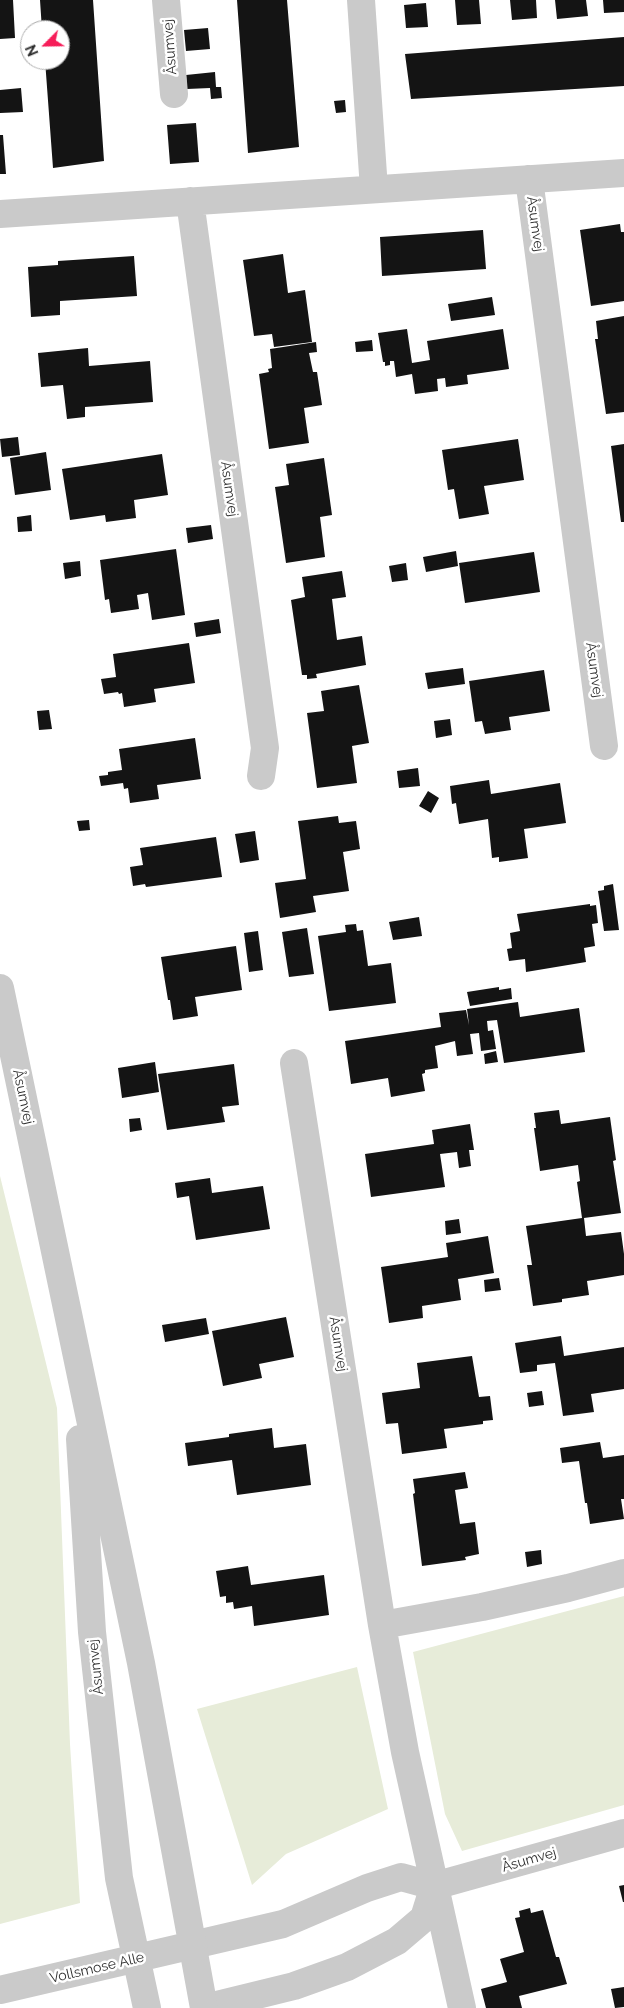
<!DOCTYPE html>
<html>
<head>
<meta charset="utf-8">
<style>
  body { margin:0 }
  #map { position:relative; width:624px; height:2008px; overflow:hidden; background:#fff; font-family:Raleway,sans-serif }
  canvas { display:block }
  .north { position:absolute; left:20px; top:20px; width:50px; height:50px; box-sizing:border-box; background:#fff; border:1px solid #ababab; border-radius:50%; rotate:247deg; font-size:14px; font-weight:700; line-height:20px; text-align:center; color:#2d2d2d }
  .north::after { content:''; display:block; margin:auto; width:18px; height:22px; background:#f61d59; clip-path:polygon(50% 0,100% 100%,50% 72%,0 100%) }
</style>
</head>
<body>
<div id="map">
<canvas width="624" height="2008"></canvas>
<div class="north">N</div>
</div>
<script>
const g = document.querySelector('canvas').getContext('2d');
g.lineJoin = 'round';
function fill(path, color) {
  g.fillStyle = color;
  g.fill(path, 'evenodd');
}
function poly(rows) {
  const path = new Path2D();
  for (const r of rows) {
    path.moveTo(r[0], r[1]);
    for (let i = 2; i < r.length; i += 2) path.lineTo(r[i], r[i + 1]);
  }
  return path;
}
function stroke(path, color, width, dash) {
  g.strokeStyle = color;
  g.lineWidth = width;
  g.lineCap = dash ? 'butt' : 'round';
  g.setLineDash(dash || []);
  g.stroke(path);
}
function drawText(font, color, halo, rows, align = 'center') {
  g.font = font + ' Raleway,sans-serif';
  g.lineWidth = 5;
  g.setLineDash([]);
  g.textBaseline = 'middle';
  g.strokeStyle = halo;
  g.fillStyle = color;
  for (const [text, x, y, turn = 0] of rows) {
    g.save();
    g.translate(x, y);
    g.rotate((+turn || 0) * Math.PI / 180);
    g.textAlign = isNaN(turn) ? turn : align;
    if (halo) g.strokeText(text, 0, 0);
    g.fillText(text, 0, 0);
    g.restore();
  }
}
const green = poly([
  [0,1176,57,1408,70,1744,80,1903,0,1924],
  [624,1596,624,1805,462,1851,445,1814,413,1652],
  [357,1667,388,1809,286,1854,252,1885,197,1709]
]);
const building = poly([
  [0,0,13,0,15,38,0,39],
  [40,0,93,0,104,161,53,168,45,60,60,60,60,30,42,30],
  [237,0,287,0,299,147,248,153],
  [455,0,479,0,481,24,457,25],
  [510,0,536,0,537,18,512,20],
  [555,0,586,0,588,16,557,19],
  [603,0,624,0,624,12,604,13],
  [426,3,428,27,406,28,404,5],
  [208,28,210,49,186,51,184,30],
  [624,37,624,86,411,99,405,54],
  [215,72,216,87,221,87,222,98,211,99,210,88,187,89,186,75],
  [21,88,23,112,0,113,0,90],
  [345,100,346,112,336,113,334,101],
  [196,123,199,162,170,164,167,125],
  [0,135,3,135,6,174,0,174],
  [620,224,621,232,624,232,624,301,591,306,580,230],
  [483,230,486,269,382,276,380,237],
  [283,254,288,293,305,290,312,342,274,347,272,334,254,336,243,260],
  [134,256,137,296,60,301,60,315,31,317,28,267,58,265,58,261],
  [492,297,495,315,451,321,448,304],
  [624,316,624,412,606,414,595,339,598,339,596,321],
  [407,329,412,363,430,360,427,341,503,329,509,369,467,375,468,384,446,387,445,378,437,379,438,391,415,394,412,374,396,377,394,361,390,361,390,365,385,366,385,362,383,362,378,333],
  [372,340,373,351,356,352,355,342],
  [316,342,317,352,309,353,313,372,317,372,322,405,304,408,309,443,269,449,259,374,269,372,268,369,272,368,270,349],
  [88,348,89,366,150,361,153,402,85,407,85,417,67,419,63,385,41,387,38,353],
  [18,437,20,455,2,457,0,439],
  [518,439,524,480,484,486,489,514,459,519,454,489,448,490,442,450],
  [624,444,624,522,621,522,611,446],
  [46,452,51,490,15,495,10,458],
  [162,454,168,495,134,500,136,518,106,522,105,515,70,520,62,469],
  [324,458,332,515,320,517,325,557,286,563,275,487,289,485,286,464],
  [31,515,32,531,18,532,17,517],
  [211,525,213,539,188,543,186,528],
  [176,549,185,615,152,620,148,593,137,595,139,609,111,613,109,599,105,600,100,560],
  [456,551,458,566,426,572,423,557],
  [534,552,540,592,465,603,459,563],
  [80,561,81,576,65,579,63,563],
  [406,563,408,580,392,582,389,566],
  [342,571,346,597,332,599,337,640,362,636,366,665,316,674,317,678,307,679,307,675,302,675,291,600,305,597,302,577],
  [219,619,221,633,196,637,194,623],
  [189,643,195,683,154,689,156,702,124,707,122,693,119,694,118,692,104,694,101,679,116,677,113,654],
  [463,668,465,684,428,689,425,673],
  [544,670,550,711,509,717,511,730,485,734,482,721,475,722,469,681],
  [359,685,369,743,352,746,357,783,317,788,307,713,324,711,321,691],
  [49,710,52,729,39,730,37,711],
  [450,719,452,735,436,738,434,721],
  [195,738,201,779,157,785,159,799,130,803,128,788,124,789,123,783,101,786,99,776,108,775,108,772,122,770,119,749],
  [418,768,420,786,399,788,397,771],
  [489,780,491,794,560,783,566,823,524,829,528,858,499,862,499,857,492,858,488,819,459,824,456,803,452,804,450,786],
  [428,791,439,798,431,813,419,806],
  [338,816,339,823,356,821,360,849,343,852,349,891,313,896,316,912,280,918,275,883,306,879,298,821],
  [89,820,90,830,79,831,77,821],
  [255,831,259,860,240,863,235,834],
  [216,837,222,877,146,887,145,884,133,886,130,867,143,865,140,848],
  [613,884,619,930,604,931,598,891,604,890,604,886],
  [590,904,590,906,596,905,598,923,592,924,595,946,584,948,586,962,526,972,525,959,509,961,507,949,512,948,510,933,520,931,517,914],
  [419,917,422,936,393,940,389,922],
  [356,924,357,931,363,930,368,966,391,963,396,1003,329,1011,318,936,346,932,345,925],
  [307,928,314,974,289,977,282,932],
  [258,931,263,970,249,972,244,933],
  [236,946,242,990,195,997,198,1016,173,1020,170,1000,168,1000,161,957],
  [499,987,499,990,511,988,512,999,470,1006,467,992],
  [518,1002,520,1017,579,1008,585,1052,504,1063,497,1020,487,1021,488,1031,493,1030,496,1049,481,1051,479,1033,470,1034,473,1054,457,1056,455,1041,435,1046,438,1068,425,1070,425,1073,422,1074,425,1091,391,1097,388,1078,351,1084,345,1041,441,1027,439,1013,466,1010,469,1025,467,1009],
  [496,1051,498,1062,485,1064,484,1054],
  [155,1062,159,1092,122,1098,118,1068],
  [234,1064,239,1105,222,1107,225,1122,167,1130,158,1074],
  [559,1110,561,1124,610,1117,616,1160,613,1161,621,1213,584,1218,586,1236,621,1232,624,1254,624,1275,587,1281,589,1295,562,1299,562,1302,533,1306,527,1265,532,1265,526,1226,582,1218,577,1182,580,1181,578,1165,540,1171,534,1128,536,1128,534,1113],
  [140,1118,142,1130,130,1132,129,1119],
  [470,1124,474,1150,469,1150,471,1166,459,1168,457,1152,440,1154,445,1187,371,1197,365,1154,434,1144,432,1130],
  [210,1178,212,1193,263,1186,270,1229,196,1240,189,1196,177,1198,175,1183],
  [459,1219,461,1233,446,1235,445,1221],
  [488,1236,494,1273,458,1279,461,1300,422,1306,423,1318,389,1323,381,1267,448,1257,446,1243],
  [499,1278,501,1290,485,1292,484,1280],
  [286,1317,294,1357,259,1364,262,1378,223,1386,212,1331],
  [206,1318,209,1334,165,1342,162,1325],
  [561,1336,564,1356,624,1347,624,1389,591,1394,594,1412,563,1416,555,1363,537,1365,537,1371,520,1373,515,1343],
  [472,1356,479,1397,490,1396,493,1420,483,1421,483,1424,444,1429,447,1448,402,1454,398,1423,386,1424,382,1393,420,1388,417,1363],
  [542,1391,544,1405,529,1407,527,1393],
  [272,1428,274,1448,306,1444,311,1485,237,1495,232,1460,188,1466,185,1443,229,1437,229,1434],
  [600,1442,603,1458,624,1455,624,1499,621,1499,624,1519,590,1524,587,1503,585,1503,579,1461,562,1463,560,1448],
  [465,1472,468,1488,455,1490,460,1524,475,1522,479,1554,465,1557,466,1560,422,1566,413,1494,415,1493,413,1479],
  [541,1550,542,1564,527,1567,525,1552],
  [248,1566,251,1585,324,1575,329,1615,254,1626,252,1606,234,1609,233,1602,226,1603,226,1596,220,1597,216,1571],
  [624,1885,624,1902,623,1902,619,1886],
  [530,1908,531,1913,543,1910,556,1957,559,1957,567,1984,519,1996,522,2008,486,2008,481,1989,507,1982,500,1959,524,1952,515,1918,520,1917,519,1911],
  [624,1987,624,2007,615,2008,611,1989]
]);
const minor = poly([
  [166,0,174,94],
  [361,0,374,189],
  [529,179,604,746],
  [190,201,265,748,261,776],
  [0,214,624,173],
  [294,1063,382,1625,405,1752,462,2008],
  [382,1625,482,1607,568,1588,624,1573],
  [193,1945,283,1924,367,1888,401,1877,434,1886,624,1833],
  [204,2008,294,1986,347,1967,397,1941,424,1918,434,1886]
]);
const tertiary = poly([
  [0,988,141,1663,204,2008],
  [80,1439,92,1632,119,1878,147,2008],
  [0,1990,193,1945]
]);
const streetNames = [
  ["Åsumvej",170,47,-94],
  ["Åsumvej",535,224,82],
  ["Åsumvej",229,489,82],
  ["Åsumvej",594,670,82],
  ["Åsumvej",23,1097,78],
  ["Åsumvej",338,1344,81],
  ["Åsumvej",96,1667,-96],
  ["Åsumvej",529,1860,-16],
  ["Vollsmose Alle",97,1968,-13]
];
fill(green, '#e7ecd9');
fill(building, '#141414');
stroke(minor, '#cacaca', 28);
stroke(tertiary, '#cacaca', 28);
drawText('14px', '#2d2d2d', '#fff', streetNames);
</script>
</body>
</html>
